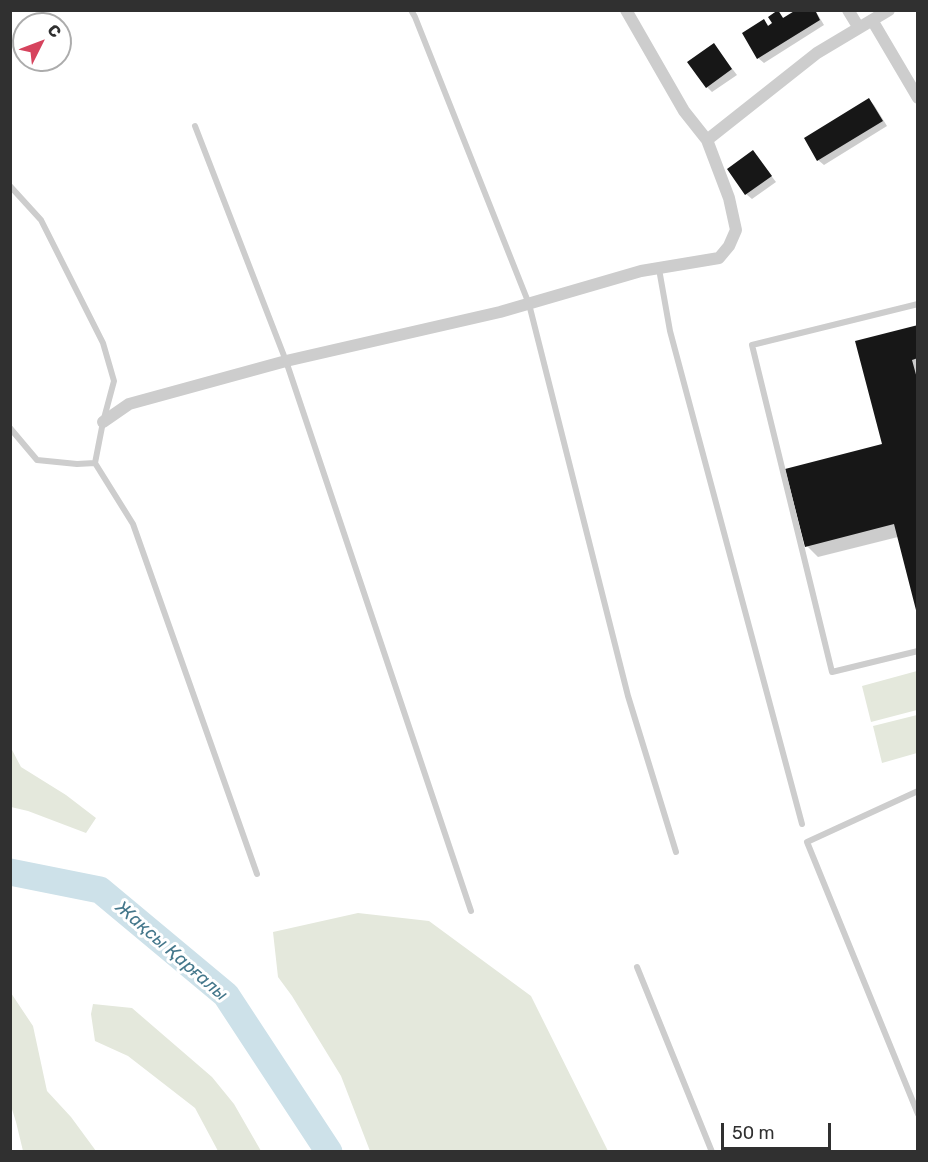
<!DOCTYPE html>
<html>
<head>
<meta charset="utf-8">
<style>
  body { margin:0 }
  #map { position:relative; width:928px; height:1162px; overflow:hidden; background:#fff; font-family:Rubik,sans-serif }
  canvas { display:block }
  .frame { position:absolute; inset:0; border:12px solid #303030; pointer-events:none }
  .north { position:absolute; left:12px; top:12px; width:60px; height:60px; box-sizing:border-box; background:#fff; border:2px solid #acacac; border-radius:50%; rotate:48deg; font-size:16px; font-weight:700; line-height:24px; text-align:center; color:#303030 }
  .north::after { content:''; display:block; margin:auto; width:21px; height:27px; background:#d6435d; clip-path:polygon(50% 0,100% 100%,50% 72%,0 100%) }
  .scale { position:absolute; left:721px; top:1123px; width:110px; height:27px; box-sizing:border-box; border:3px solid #303030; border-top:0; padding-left:8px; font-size:18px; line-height:21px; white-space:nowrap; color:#303030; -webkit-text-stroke:4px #fff; paint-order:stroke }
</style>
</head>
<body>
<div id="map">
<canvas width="928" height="1162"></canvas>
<div class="frame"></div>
<div class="north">С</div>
<div class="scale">50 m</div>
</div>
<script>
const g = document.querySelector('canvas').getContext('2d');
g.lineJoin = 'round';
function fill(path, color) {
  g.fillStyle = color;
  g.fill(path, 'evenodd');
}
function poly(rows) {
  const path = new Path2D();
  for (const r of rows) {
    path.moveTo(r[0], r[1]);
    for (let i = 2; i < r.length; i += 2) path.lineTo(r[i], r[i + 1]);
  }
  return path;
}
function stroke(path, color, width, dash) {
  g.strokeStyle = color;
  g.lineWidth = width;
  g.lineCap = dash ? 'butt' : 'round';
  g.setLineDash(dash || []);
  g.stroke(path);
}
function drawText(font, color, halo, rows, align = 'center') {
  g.font = font + ' Rubik,sans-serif';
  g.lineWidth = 6;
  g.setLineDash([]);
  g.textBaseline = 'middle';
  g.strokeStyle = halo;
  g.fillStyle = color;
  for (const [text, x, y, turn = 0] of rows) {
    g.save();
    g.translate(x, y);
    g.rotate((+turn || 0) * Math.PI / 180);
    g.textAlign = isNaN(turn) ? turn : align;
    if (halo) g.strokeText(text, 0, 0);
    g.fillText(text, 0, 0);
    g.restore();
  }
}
const green = poly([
  [917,671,917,710,871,722,862,686],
  [917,715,917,753,882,763,873,726],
  [11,748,21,767,66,795,96,818,86,833,28,811,11,807],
  [358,913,429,921,531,996,608,1151,370,1151,341,1076,292,996,278,977,273,932],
  [11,993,33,1026,47,1091,71,1117,96,1151,23,1151,16,1122,11,1106],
  [93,1004,132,1008,212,1077,234,1104,261,1151,218,1151,195,1108,128,1056,95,1041,91,1014]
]);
const shadow = poly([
  [815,10,824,25,764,63,758,58,764,21,770,27,774,24,778,12,784,19],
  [714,45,737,75,712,92,707,87],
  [869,100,874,105,887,126,824,165,818,160],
  [753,152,776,182,752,199,746,194],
  [918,327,918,611,898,537,818,557,807,546,884,445]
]);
const river = poly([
  [10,872,100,890,226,995,329,1152]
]);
const building = poly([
  [778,10,783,18,796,10,815,10,820,20,757,59,742,33,764,19,768,26,772,23,768,17],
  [714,43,732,69,706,88,687,62],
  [869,98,883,121,817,161,804,138],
  [753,150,772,176,745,195,727,169],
  [918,325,918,358,912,360,918,382,917,614,894,524,805,547,785,469,882,444,855,341]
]);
const service = poly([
  [411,10,415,17,529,304,628,696,676,852],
  [195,126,286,361,471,911],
  [10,186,41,220,103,343,114,381,103,422,95,463,133,524,257,874],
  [659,269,670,331,802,824],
  [918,304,752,345,832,672,918,651],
  [10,428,37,460,77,464,95,463],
  [918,791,807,842,918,1114],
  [637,967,712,1152]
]);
const minor = poly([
  [848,10,859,28],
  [872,20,918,98],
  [707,140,817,53,889,10],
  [103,422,129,404,286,361,500,312,641,271,719,258,729,246,736,230,729,198,707,140,684,111,626,10]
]);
const waterNames = [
  ["Жақсы Қарғалы",171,951,41]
];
fill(green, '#e4e8dc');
fill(shadow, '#0003');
stroke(river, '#cde1e9', 27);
fill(building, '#171717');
stroke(service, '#cdcdcd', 6);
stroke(minor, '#cdcdcd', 12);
drawText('italic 18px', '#44778b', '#fff', waterNames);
</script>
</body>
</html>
